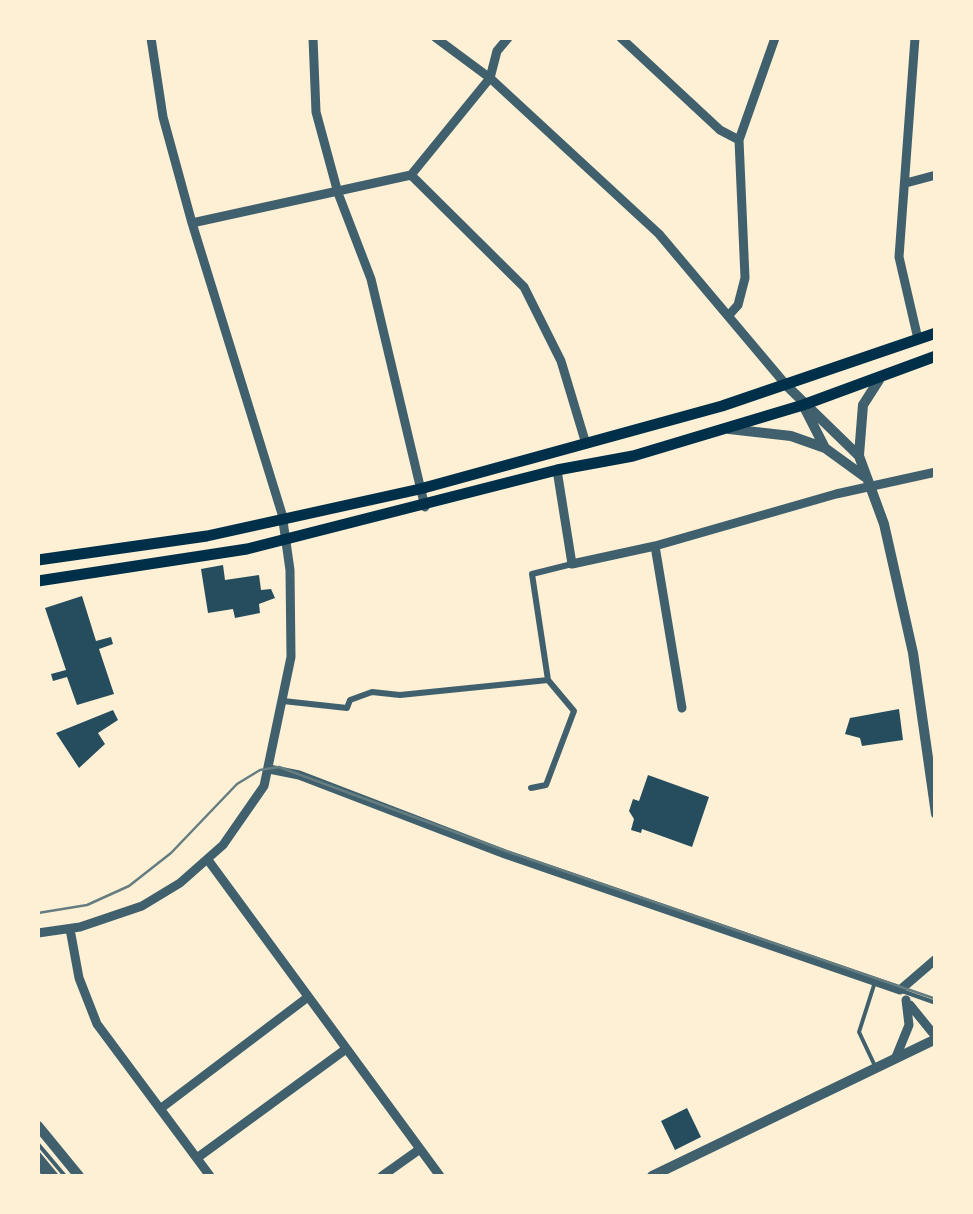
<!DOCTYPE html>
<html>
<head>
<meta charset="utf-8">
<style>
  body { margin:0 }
  #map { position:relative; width:973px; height:1214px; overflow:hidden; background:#fdf0d5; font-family:"DejaVu Sans",sans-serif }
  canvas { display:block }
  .frame { position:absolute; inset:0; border:40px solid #fdf0d5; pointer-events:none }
</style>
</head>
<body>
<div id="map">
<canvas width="973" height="1214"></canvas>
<div class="frame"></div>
</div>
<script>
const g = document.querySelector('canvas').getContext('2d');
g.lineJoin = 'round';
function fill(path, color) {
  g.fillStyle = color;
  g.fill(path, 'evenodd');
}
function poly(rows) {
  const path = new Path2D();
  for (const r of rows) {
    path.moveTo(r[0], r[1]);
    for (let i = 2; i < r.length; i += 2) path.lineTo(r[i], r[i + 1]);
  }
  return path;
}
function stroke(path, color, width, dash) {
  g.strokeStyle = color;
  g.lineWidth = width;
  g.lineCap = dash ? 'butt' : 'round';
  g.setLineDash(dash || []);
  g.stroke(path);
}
const building = poly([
  [223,565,225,580,259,575,261,590,271,589,275,598,259,604,260,613,235,618,233,609,208,613,201,569],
  [82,596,96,641,111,637,113,644,99,649,114,694,77,705,67,677,53,681,51,674,66,670,45,608],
  [899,709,903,740,862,746,860,738,845,734,850,718],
  [113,710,118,720,98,733,105,744,79,768,56,733],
  [648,775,709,797,692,847,642,829,641,833,631,830,634,819,629,811,633,799,639,801],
  [687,1108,701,1137,675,1150,661,1121]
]);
const service = poly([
  [902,991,936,1003],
  [875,1066,859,1032,875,982],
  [38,1144,65,1176],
  [38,1153,57,1176]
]);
const pedestrian = poly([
  [283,701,347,708,350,700,372,692,400,695,548,680],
  [531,788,546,785,574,711,548,680,532,574,572,564]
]);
const minor = poly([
  [313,38,316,112,338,193,371,279,425,507],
  [436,38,490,78,659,234,787,386],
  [621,38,720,130,739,140],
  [915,38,899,257,918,339],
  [411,175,524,287,561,361,586,444],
  [906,183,936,175],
  [192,223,411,175,490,78,497,51,508,38],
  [729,315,738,305,745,278,739,140,775,38],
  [557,470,572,564,655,546,836,494,936,472],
  [655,546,682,708],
  [269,769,299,775,505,854,900,990],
  [208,860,440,1176],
  [70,929,79,978,97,1024,210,1176],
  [38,933,80,927,142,906,180,883,223,845,264,786,291,657,290,570,282,514,192,223,163,117,151,38],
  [900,990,936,959],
  [910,1005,936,1037],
  [896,1057,909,1025,906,1000],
  [160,1109,308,997],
  [197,1158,346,1049],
  [382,1176,420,1149]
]);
const tertiary = poly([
  [787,386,859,456,884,524,913,653,936,814],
  [803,405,825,448,865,477],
  [729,429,791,436,825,448],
  [859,455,863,405,879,380],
  [38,1126,79,1176],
  [38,1163,49,1176],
  [652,1176,936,1039]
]);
const secondary = poly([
  [38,560,207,536,420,489,722,406,936,333],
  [38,581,247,549,557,470,633,456,803,405,936,356]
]);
const tram = poly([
  [38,913,87,905,129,886,171,853,237,784,260,770,279,767,506,851,936,999]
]);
fill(building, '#264d5e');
stroke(service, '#3f606c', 4);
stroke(pedestrian, '#3f606c', 6);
stroke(minor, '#3f606c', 9);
stroke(tertiary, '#3f606c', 10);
stroke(secondary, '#003049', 11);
stroke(tram, '#657d81', 2.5);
</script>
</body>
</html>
